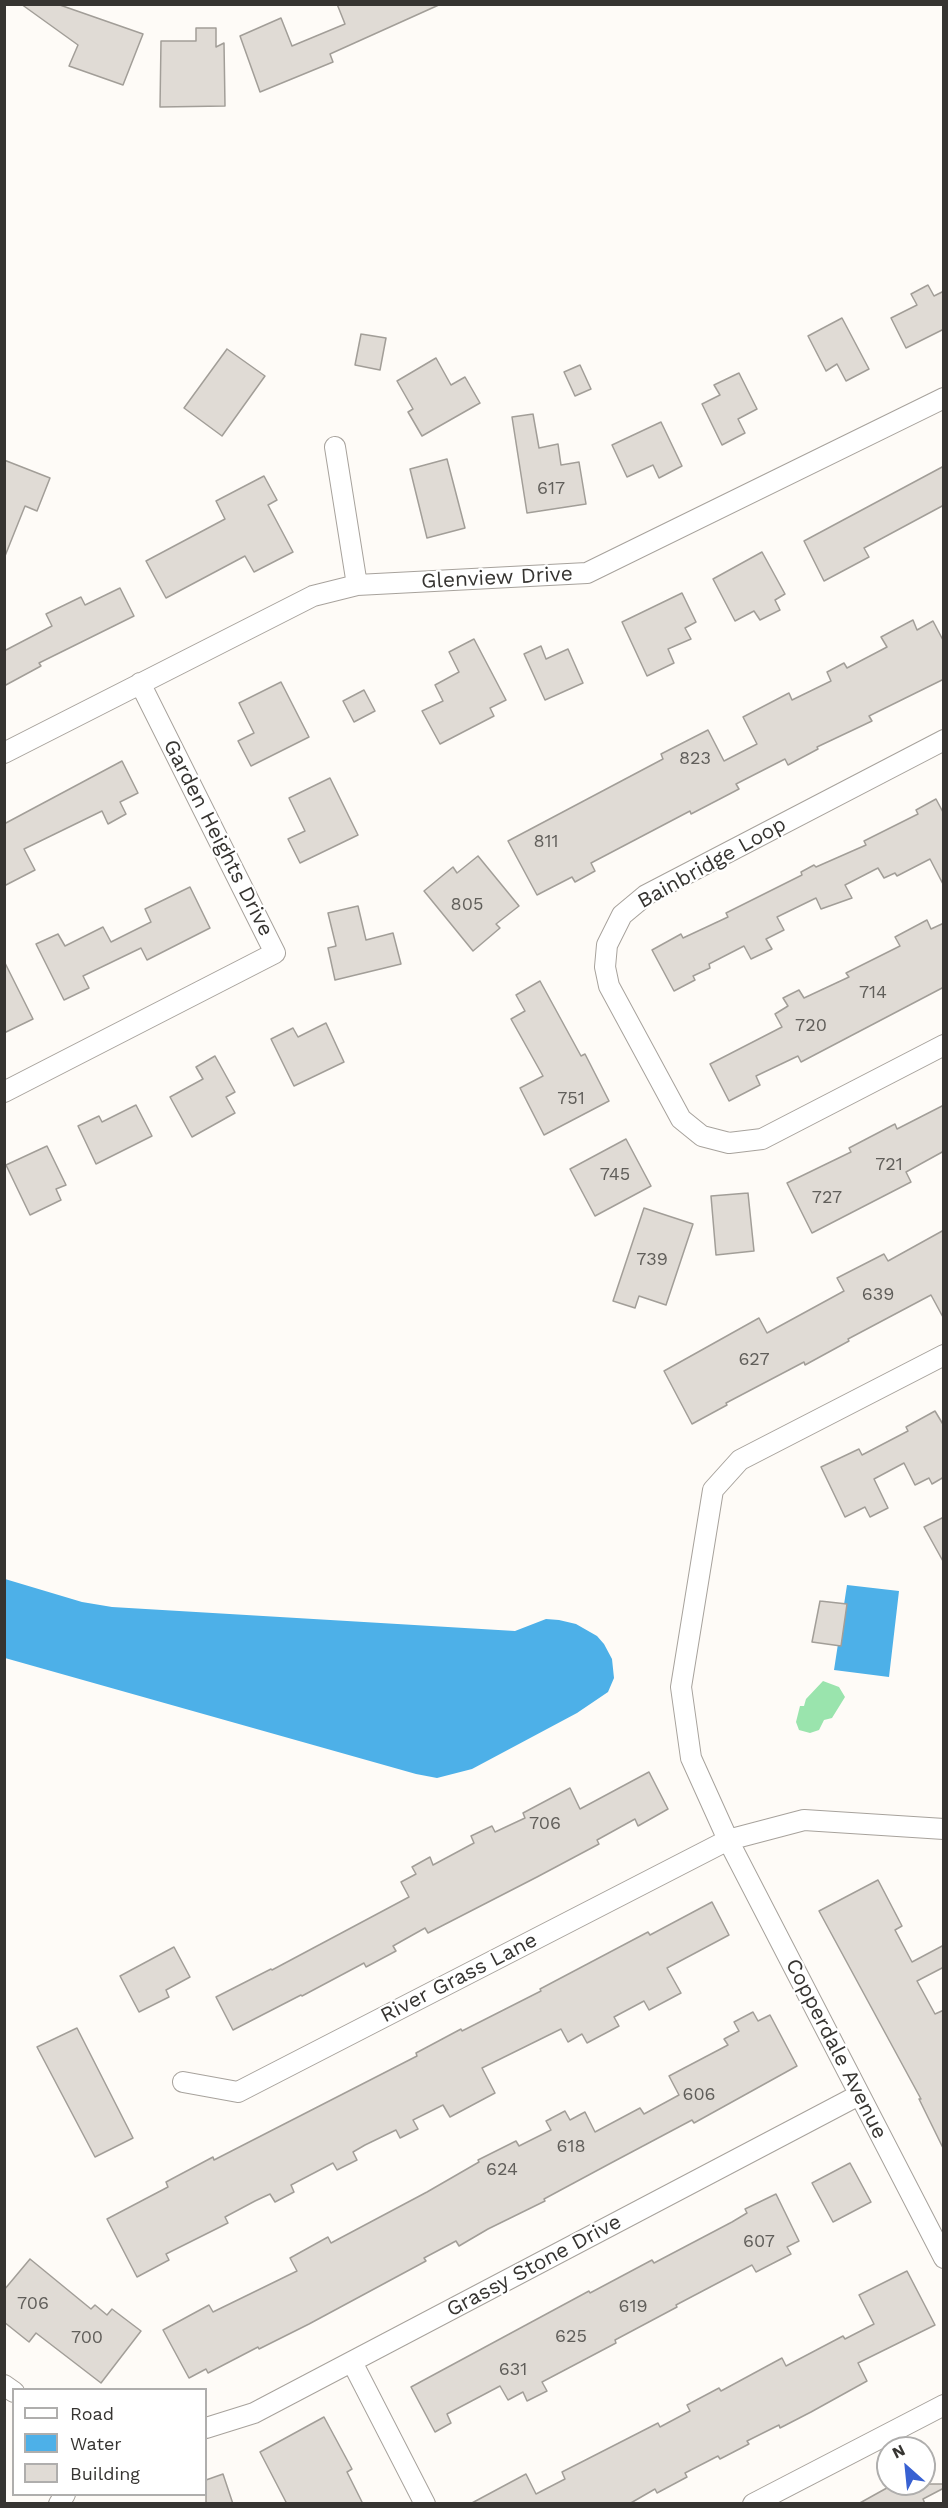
<!DOCTYPE html>
<html>
<head>
<meta charset="utf-8">
<style>
  body { margin:0 }
  #map { position:relative; width:948px; height:2508px; overflow:hidden; background:#fefbf7; font-family:"Work Sans",sans-serif }
  canvas { display:block }
  .frame { position:absolute; inset:0; border:6px solid #363431; pointer-events:none }
  .legend { position:absolute; left:12px; top:2388px; width:195px; height:108px; box-sizing:border-box; background:#fff; border:2px solid #afaead; margin:0; padding:8px 10px; list-style:none; font-size:18px; color:#363431 }
  .legend li { display:flex; align-items:center; gap:12px; height:30px }
  .legend b { width:30px; border:2px solid #afaead }
  .north { position:absolute; left:876px; top:2436px; width:60px; height:60px; box-sizing:border-box; background:#fff; border:2px solid #afaead; border-radius:50%; rotate:333deg; font-size:16px; font-weight:700; line-height:24px; text-align:center; color:#363431 }
  .north::after { content:''; display:block; margin:auto; width:21px; height:27px; background:#3861d2; clip-path:polygon(50% 0,100% 100%,50% 72%,0 100%) }
</style>
</head>
<body>
<div id="map">
<canvas width="948" height="2508"></canvas>
<div class="frame"></div>
<ul class="legend">
<li><b style="height:8px;background:#fff"></b>Road</li>
<li><b style="height:16px;background:#4db0e8"></b>Water</li>
<li><b style="height:16px;background:#e0dbd5"></b>Building</li>
</ul>
<div class="north">N</div>
</div>
<script>
const g = document.querySelector('canvas').getContext('2d');
g.lineJoin = 'round';
function fill(path, color) {
  g.fillStyle = color;
  g.fill(path, 'evenodd');
}
function poly(rows) {
  const path = new Path2D();
  for (const r of rows) {
    path.moveTo(r[0], r[1]);
    for (let i = 2; i < r.length; i += 2) path.lineTo(r[i], r[i + 1]);
  }
  return path;
}
function stroke(path, color, width, dash) {
  g.strokeStyle = color;
  g.lineWidth = width;
  g.lineCap = dash ? 'butt' : 'round';
  g.setLineDash(dash || []);
  g.stroke(path);
}
function drawText(font, color, halo, rows, align = 'center') {
  g.font = font + ' "Work Sans",sans-serif';
  g.lineWidth = 4.5;
  g.setLineDash([]);
  g.textBaseline = 'middle';
  g.strokeStyle = halo;
  g.fillStyle = color;
  for (const [text, x, y, turn = 0] of rows) {
    g.save();
    g.translate(x, y);
    g.rotate((+turn || 0) * Math.PI / 180);
    g.textAlign = isNaN(turn) ? turn : align;
    if (halo) g.strokeText(text, 0, 0);
    g.fillText(text, 0, 0);
    g.restore();
  }
}
const green = poly([
  [823,1681,839,1687,845,1697,832,1718,824,1720,819,1730,810,1733,799,1730,796,1722,800,1706,804,1706,806,1699]
]);
const water = poly([
  [5,1579,82,1602,112,1607,515,1631,546,1619,559,1620,576,1624,597,1636,604,1644,612,1659,614,1678,608,1692,577,1713,472,1769,437,1778,416,1774,5,1658],
  [847,1585,899,1591,889,1677,834,1670]
]);
const building = poly([
  [21,4,57,4,143,34,123,85,69,66,78,45,21,4],
  [337,4,441,4,330,54,333,62,260,92,240,36,281,18,292,46,345,24,337,4],
  [196,28,216,28,216,47,224,43,225,106,160,107,161,41,196,41,196,28],
  [928,285,934,296,944,291,944,329,906,348,891,318,917,305,911,294,928,285],
  [842,318,869,369,846,381,837,364,826,371,808,336,842,318],
  [361,334,386,338,380,370,355,365,361,334],
  [227,349,265,376,222,436,184,408,227,349],
  [436,358,451,385,465,377,480,403,422,436,408,412,413,409,397,381,436,358],
  [580,365,591,389,575,396,564,372,580,365],
  [739,373,757,409,738,419,745,433,722,445,702,404,720,395,714,385,739,373],
  [533,414,539,448,558,444,561,465,579,462,586,504,527,513,512,417,533,414],
  [661,422,682,466,659,478,653,465,627,477,612,445,661,422],
  [447,459,465,528,427,538,410,469,447,459],
  [4,460,50,478,37,511,25,506,5,556,4,460],
  [944,466,944,505,864,548,869,557,824,581,804,541,944,466],
  [264,476,277,500,268,505,293,552,254,572,245,556,166,598,146,561,225,519,216,501,264,476],
  [762,552,785,594,775,600,780,610,760,620,754,611,735,621,713,579,762,552],
  [120,588,134,616,39,663,41,666,4,686,4,651,52,626,46,614,81,597,85,605,120,588],
  [682,593,696,622,685,628,691,639,668,649,674,663,647,676,622,622,682,593],
  [913,620,917,630,933,621,944,642,944,679,869,716,872,721,817,747,818,749,788,765,785,759,736,784,739,789,691,814,690,811,591,863,595,871,575,882,572,877,537,895,508,841,663,759,661,754,708,730,724,761,757,744,743,717,789,693,792,700,831,681,827,672,844,663,847,668,887,647,881,637,913,620],
  [474,639,506,700,490,708,494,716,440,744,422,711,443,701,435,685,459,672,449,652,474,639],
  [541,646,546,659,568,649,583,683,545,700,524,654,541,646],
  [281,682,309,737,251,766,238,741,254,733,239,703,281,682],
  [364,690,375,711,354,722,343,701,364,690],
  [122,761,138,793,120,802,126,814,108,824,102,811,24,849,35,870,4,886,4,824,122,761],
  [330,778,358,835,300,863,288,839,305,831,289,798,330,778],
  [936,799,944,814,944,886,930,859,897,876,895,873,884,878,878,868,845,885,852,898,821,909,816,898,777,917,784,930,766,939,772,949,751,959,744,946,709,964,710,968,693,976,695,980,674,991,652,950,681,934,683,938,728,917,726,913,802,875,801,872,814,865,816,867,866,845,864,841,918,814,916,810,936,799],
  [478,856,519,906,496,924,500,928,473,951,424,891,453,867,457,873,478,856],
  [190,887,210,928,147,960,141,948,83,976,89,988,64,1000,36,944,58,934,65,946,103,927,111,942,151,922,145,909,190,887],
  [358,906,366,940,393,933,401,964,335,980,328,948,336,946,328,913,358,906],
  [927,920,931,929,944,923,944,987,801,1062,798,1056,756,1076,760,1085,729,1101,710,1064,782,1027,775,1014,788,1006,783,998,799,990,804,998,849,977,846,973,900,946,895,937,927,920],
  [4,961,33,1019,4,1033,4,961],
  [540,981,581,1056,585,1054,609,1101,544,1135,520,1088,543,1076,511,1019,525,1011,516,995,540,981],
  [326,1023,344,1062,294,1086,271,1039,293,1028,298,1037,326,1023],
  [215,1056,235,1092,226,1097,235,1113,192,1137,170,1097,203,1079,196,1067,215,1056],
  [136,1105,152,1136,96,1164,78,1126,99,1116,102,1122,136,1105],
  [944,1105,944,1151,906,1172,911,1182,812,1233,787,1183,851,1152,849,1148,895,1124,897,1129,944,1105],
  [626,1139,651,1186,595,1216,570,1169,626,1139],
  [47,1146,66,1185,56,1189,61,1200,30,1215,6,1165,47,1146],
  [748,1193,754,1251,716,1255,711,1196,748,1193],
  [644,1208,693,1224,666,1305,639,1296,635,1308,613,1301,644,1208],
  [944,1230,944,1319,931,1295,848,1339,849,1341,805,1365,804,1362,726,1403,727,1405,692,1424,664,1371,759,1318,767,1333,844,1291,837,1278,884,1254,888,1261,944,1230],
  [935,1411,944,1426,944,1477,932,1484,929,1478,915,1485,904,1463,874,1479,888,1508,870,1517,865,1507,845,1517,821,1467,859,1449,862,1455,908,1431,906,1427,935,1411],
  [944,1517,944,1563,924,1527,944,1517],
  [820,1601,847,1604,841,1646,812,1642,820,1601],
  [649,1772,668,1809,638,1826,635,1819,597,1840,599,1844,537,1877,428,1933,425,1928,393,1946,396,1951,366,1967,364,1963,302,1996,301,1995,233,2030,216,1997,271,1969,272,1970,409,1897,401,1882,416,1874,412,1867,430,1857,433,1865,474,1843,471,1836,492,1826,495,1832,525,1818,523,1813,570,1788,580,1809,649,1772],
  [878,1880,902,1926,895,1930,912,1962,944,1945,944,1967,917,1981,935,2014,944,2010,944,2150,919,2099,921,2099,819,1911,878,1880],
  [712,1902,729,1935,667,1968,681,1993,649,2010,644,2001,614,2017,619,2026,587,2043,582,2034,568,2042,561,2029,482,2068,495,2093,450,2117,443,2105,413,2120,418,2129,400,2138,396,2130,365,2145,353,2152,357,2160,337,2170,333,2163,291,2185,294,2192,275,2202,270,2194,255,2201,225,2217,228,2223,166,2254,169,2260,137,2277,107,2219,168,2187,166,2182,213,2157,214,2160,417,2056,416,2053,461,2029,462,2031,541,1991,540,1989,648,1932,650,1935,712,1902],
  [174,1947,190,1977,166,1990,169,1997,139,2012,120,1976,174,1947],
  [753,2012,758,2021,770,2015,797,2066,694,2123,692,2120,611,2163,544,2199,545,2201,488,2229,459,2246,456,2241,424,2258,426,2261,309,2324,259,2349,258,2347,208,2373,206,2369,189,2378,163,2330,209,2305,213,2312,297,2271,290,2258,328,2237,331,2243,427,2192,479,2162,478,2160,516,2141,519,2146,551,2130,546,2121,565,2111,570,2120,585,2112,595,2132,640,2108,644,2114,679,2095,669,2076,728,2045,724,2039,739,2031,734,2022,753,2012],
  [77,2028,133,2138,95,2157,37,2047,77,2028],
  [850,2163,871,2202,833,2222,812,2183,850,2163],
  [776,2194,799,2241,787,2247,791,2254,756,2272,752,2265,676,2305,677,2307,615,2340,616,2343,542,2382,547,2391,527,2401,523,2392,508,2400,500,2386,447,2414,451,2423,435,2432,411,2387,589,2291,590,2293,652,2260,654,2263,732,2222,747,2213,745,2209,776,2194],
  [30,2259,91,2309,95,2305,107,2315,112,2309,141,2331,101,2383,36,2333,29,2342,4,2322,4,2290,30,2259],
  [907,2271,935,2325,858,2363,867,2381,811,2412,780,2428,779,2425,747,2441,749,2444,720,2459,718,2456,685,2473,687,2477,657,2493,655,2489,629,2504,470,2504,526,2474,536,2494,565,2479,562,2472,658,2423,660,2427,690,2411,687,2405,719,2388,721,2391,782,2358,786,2366,843,2336,845,2339,874,2324,859,2295,907,2271],
  [324,2417,352,2469,347,2472,363,2504,287,2504,260,2452,324,2417],
  [223,2474,233,2504,206,2504,206,2480,223,2474],
  [894,2484,944,2484,944,2488,923,2499,925,2504,858,2504,894,2484]
]);
const street = poly([
  [335,447,357,585],
  [944,740,646,895,622,915,607,945,605,967,609,986,681,1119,702,1136,729,1143,762,1139,944,1045],
  [4,753,313,596,357,585,587,573,944,398],
  [4,1092,275,953,140,683],
  [944,1355,740,1460,713,1490,681,1687,691,1758,728,1840,944,2258],
  [183,2082,238,2092,728,1840,804,1820,944,1829],
  [352,2362,425,2504],
  [4,2385,14,2392],
  [206,2428,254,2413,859,2095],
  [59,2504,65,2494],
  [753,2504,944,2405]
]);
const numberNames = [
  ["617",551,489],
  ["823",695,759],
  ["811",546,842],
  ["805",467,905],
  ["714",873,993],
  ["720",811,1026],
  ["751",571,1099],
  ["721",889,1165],
  ["745",615,1175],
  ["727",827,1198],
  ["739",652,1260],
  ["639",878,1295],
  ["627",754,1360],
  ["706",545,1824],
  ["606",699,2095],
  ["618",571,2147],
  ["624",502,2170],
  ["607",759,2242],
  ["706",33,2304],
  ["619",633,2307],
  ["625",571,2337],
  ["700",87,2338],
  ["631",513,2370]
];
const streetNames = [
  ["Glenview Drive",497,578,-3],
  ["Garden Heights Drive",218,838,63],
  ["Bainbridge Loop",712,863,-29],
  ["River Grass Lane",459,1978,-27],
  ["Copperdale Avenue",836,2049,63],
  ["Grassy Stone Drive",534,2266,-28]
];
fill(green, '#9ae4ad');
fill(water, '#4db0e8');
fill(building, '#e0dbd5');
stroke(building, '#a29e98', 1.5);
stroke(street, '#a7a29c', 22);
stroke(street, '#fff', 20);
drawText('18px', '#605e5a', null, numberNames);
drawText('21px', '#363431', '#fff', streetNames);
</script>
</body>
</html>
